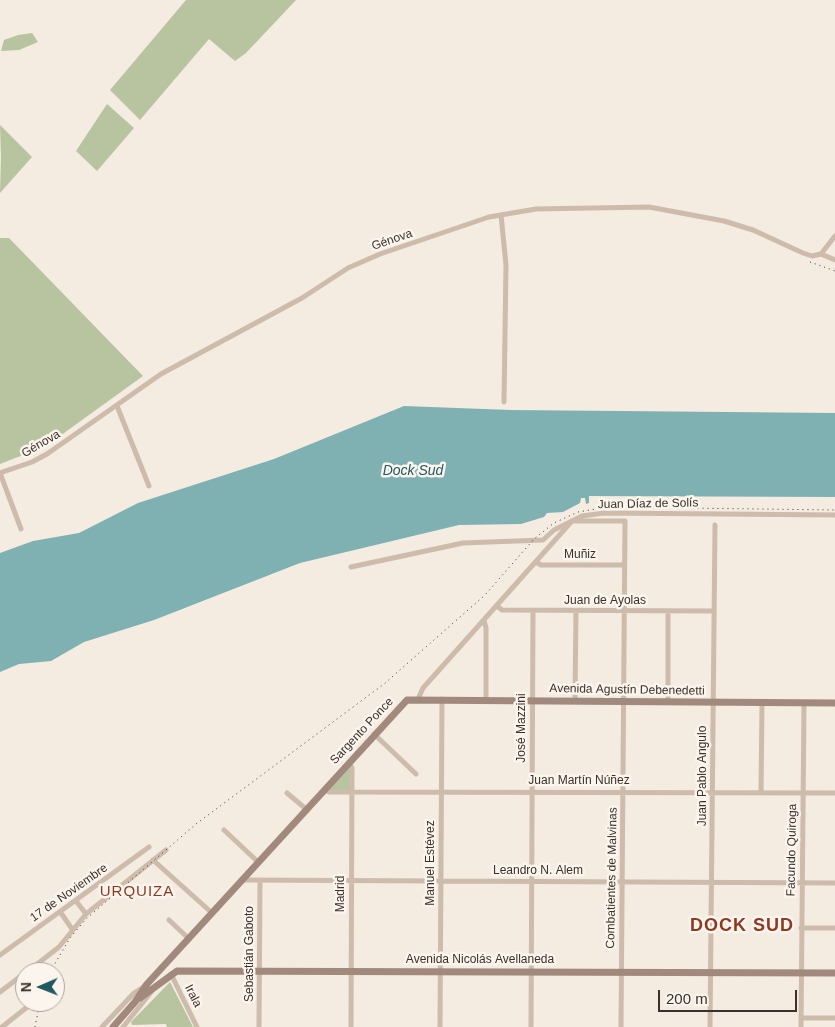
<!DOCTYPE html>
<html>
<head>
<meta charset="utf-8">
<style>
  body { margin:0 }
  #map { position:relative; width:835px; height:1027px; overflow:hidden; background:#f4ebe1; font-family:Arial,sans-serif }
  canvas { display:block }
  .north { position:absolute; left:15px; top:962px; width:50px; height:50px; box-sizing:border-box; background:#fbf5ee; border:1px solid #aea6a0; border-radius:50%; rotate:269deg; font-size:14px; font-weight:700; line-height:20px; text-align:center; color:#3b302b }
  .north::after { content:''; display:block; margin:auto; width:18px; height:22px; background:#1f5a5e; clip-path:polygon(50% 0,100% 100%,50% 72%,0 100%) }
  .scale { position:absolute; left:658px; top:990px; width:139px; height:22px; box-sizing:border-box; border:2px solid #3b302b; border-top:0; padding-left:6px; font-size:15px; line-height:18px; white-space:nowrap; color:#3b302b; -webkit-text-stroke:4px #fbf5ee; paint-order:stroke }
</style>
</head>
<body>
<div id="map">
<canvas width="835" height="1027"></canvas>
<div class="north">N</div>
<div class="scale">200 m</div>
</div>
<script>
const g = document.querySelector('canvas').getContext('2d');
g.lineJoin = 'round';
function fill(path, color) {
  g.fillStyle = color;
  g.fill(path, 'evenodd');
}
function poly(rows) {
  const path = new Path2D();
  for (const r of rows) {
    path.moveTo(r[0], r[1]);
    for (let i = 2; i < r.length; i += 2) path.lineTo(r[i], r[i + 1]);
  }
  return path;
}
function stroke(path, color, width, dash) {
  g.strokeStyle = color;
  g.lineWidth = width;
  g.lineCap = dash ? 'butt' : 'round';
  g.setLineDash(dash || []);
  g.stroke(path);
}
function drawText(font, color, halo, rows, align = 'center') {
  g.font = font + ' Arial,sans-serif';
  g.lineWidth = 5;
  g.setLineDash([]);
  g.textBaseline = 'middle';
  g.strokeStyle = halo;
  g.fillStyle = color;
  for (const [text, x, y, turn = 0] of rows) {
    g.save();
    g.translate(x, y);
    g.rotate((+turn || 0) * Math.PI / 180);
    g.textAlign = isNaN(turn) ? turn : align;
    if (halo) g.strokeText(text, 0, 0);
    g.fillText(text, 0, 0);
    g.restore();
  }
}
const green = poly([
  [186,0,296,0,246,53,235,61,209,39,140,120,110,90],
  [32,33,38,42,19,50,1,51,4,40,18,35],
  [107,104,134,128,97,171,76,151],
  [0,125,32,157,0,193,1,157],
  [0,238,9,238,143,376,46,446,0,464],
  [351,766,352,791,327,791],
  [170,982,193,1027,167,1027,166,1024,132,1025,131,1022]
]);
const water = poly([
  [404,406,510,410,835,413,835,497,589,496,589,503,586,504,585,498,581,498,580,503,563,512,547,513,544,517,521,524,459,525,300,563,154,620,84,642,51,661,19,664,0,672,0,553,33,541,79,533,138,503,274,459]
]);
const minor = poly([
  [501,215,506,265,504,402],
  [821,254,835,236],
  [117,406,149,486],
  [0,473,32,462,47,454,161,374,302,298,348,268,380,254,489,217,536,209,649,207,724,221,753,230,803,253,812,256,821,254,835,260],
  [0,473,21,529],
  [573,521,625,521,621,1027],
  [536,562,541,565,624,565],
  [351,567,463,543,543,540,554,530,582,516,604,513,835,515],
  [497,606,502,610,714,611],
  [668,611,668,702],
  [484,620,486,628,486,700],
  [418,699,423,688,572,521],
  [575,700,576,611],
  [374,734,416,774],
  [349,762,352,768,351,1027],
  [324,790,329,792,835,793],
  [287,793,306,809],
  [761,793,762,703],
  [224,830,258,862],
  [153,860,212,913],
  [242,880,835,883],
  [76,901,86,914],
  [61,913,72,929],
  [169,920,188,938],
  [801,928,835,928],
  [0,955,149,847],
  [27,972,59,947,86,914,166,850],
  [171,974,197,1027],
  [0,992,25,973],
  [801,1018,835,1018],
  [2,1027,31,1004,37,1002],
  [102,1027,134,993,145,986],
  [123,1027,152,991],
  [259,1027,260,881],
  [440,1027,442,699],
  [531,1027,533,610],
  [710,1027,715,525],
  [801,1027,804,703]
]);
const secondary = poly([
  [140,998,177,971,835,973],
  [113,1027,135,1002,147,984,407,700,835,703]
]);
const rail = poly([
  [810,262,835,271],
  [50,972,70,938,86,919,196,824,384,684,485,595,534,539,554,523,578,512,608,507,835,510],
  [35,1027,40,1002]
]);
const streetNames = [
  ["Génova",392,240,-19],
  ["Génova",41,444,-30],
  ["Juan Díaz de Solís",648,504,-1],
  ["Muñiz",580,555],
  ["Juan de Ayolas",605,601],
  ["Avenida Agustín Debenedetti",627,690,1],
  ["José Mazzini",522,728,-90],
  ["Sargento Ponce",362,731,-47],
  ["Juan Pablo Angulo",703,776,-90],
  ["Juan Martín Núñez",579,781],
  ["Facundo Quiroga",792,850,-89],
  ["Manuel Estévez",431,863,-90],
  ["Leandro N. Alem",538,871],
  ["Combatientes de Malvinas",612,878,-89],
  ["17 de Noviembre",69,893,-35],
  ["Madrid",341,894,-90],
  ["Sebastián Gaboto",250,954,-90],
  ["Avenida Nicolás Avellaneda",480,960],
  ["Irala",193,996,63]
];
const waterNames = [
  ["Dock Sud",413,471]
];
const quarterNames = [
  ["URQUIZA",137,892]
];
const districtNames = [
  ["DOCK SUD",742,926]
];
fill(green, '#b8c4a0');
fill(water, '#7fb0b2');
stroke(minor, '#cdbbac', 5);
stroke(secondary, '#a18a7d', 7);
stroke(rail, '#3b302b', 1, [1, 4]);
drawText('12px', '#3b302b', '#fbf5ee', streetNames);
drawText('italic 14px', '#1f5a5e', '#fbf5ee', waterNames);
g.letterSpacing = '1px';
drawText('15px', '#8c3b22', '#fbf5ee', quarterNames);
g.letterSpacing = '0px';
g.letterSpacing = '1px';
drawText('bold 18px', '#8c3b22', '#fbf5ee', districtNames);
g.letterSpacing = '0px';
</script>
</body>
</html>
